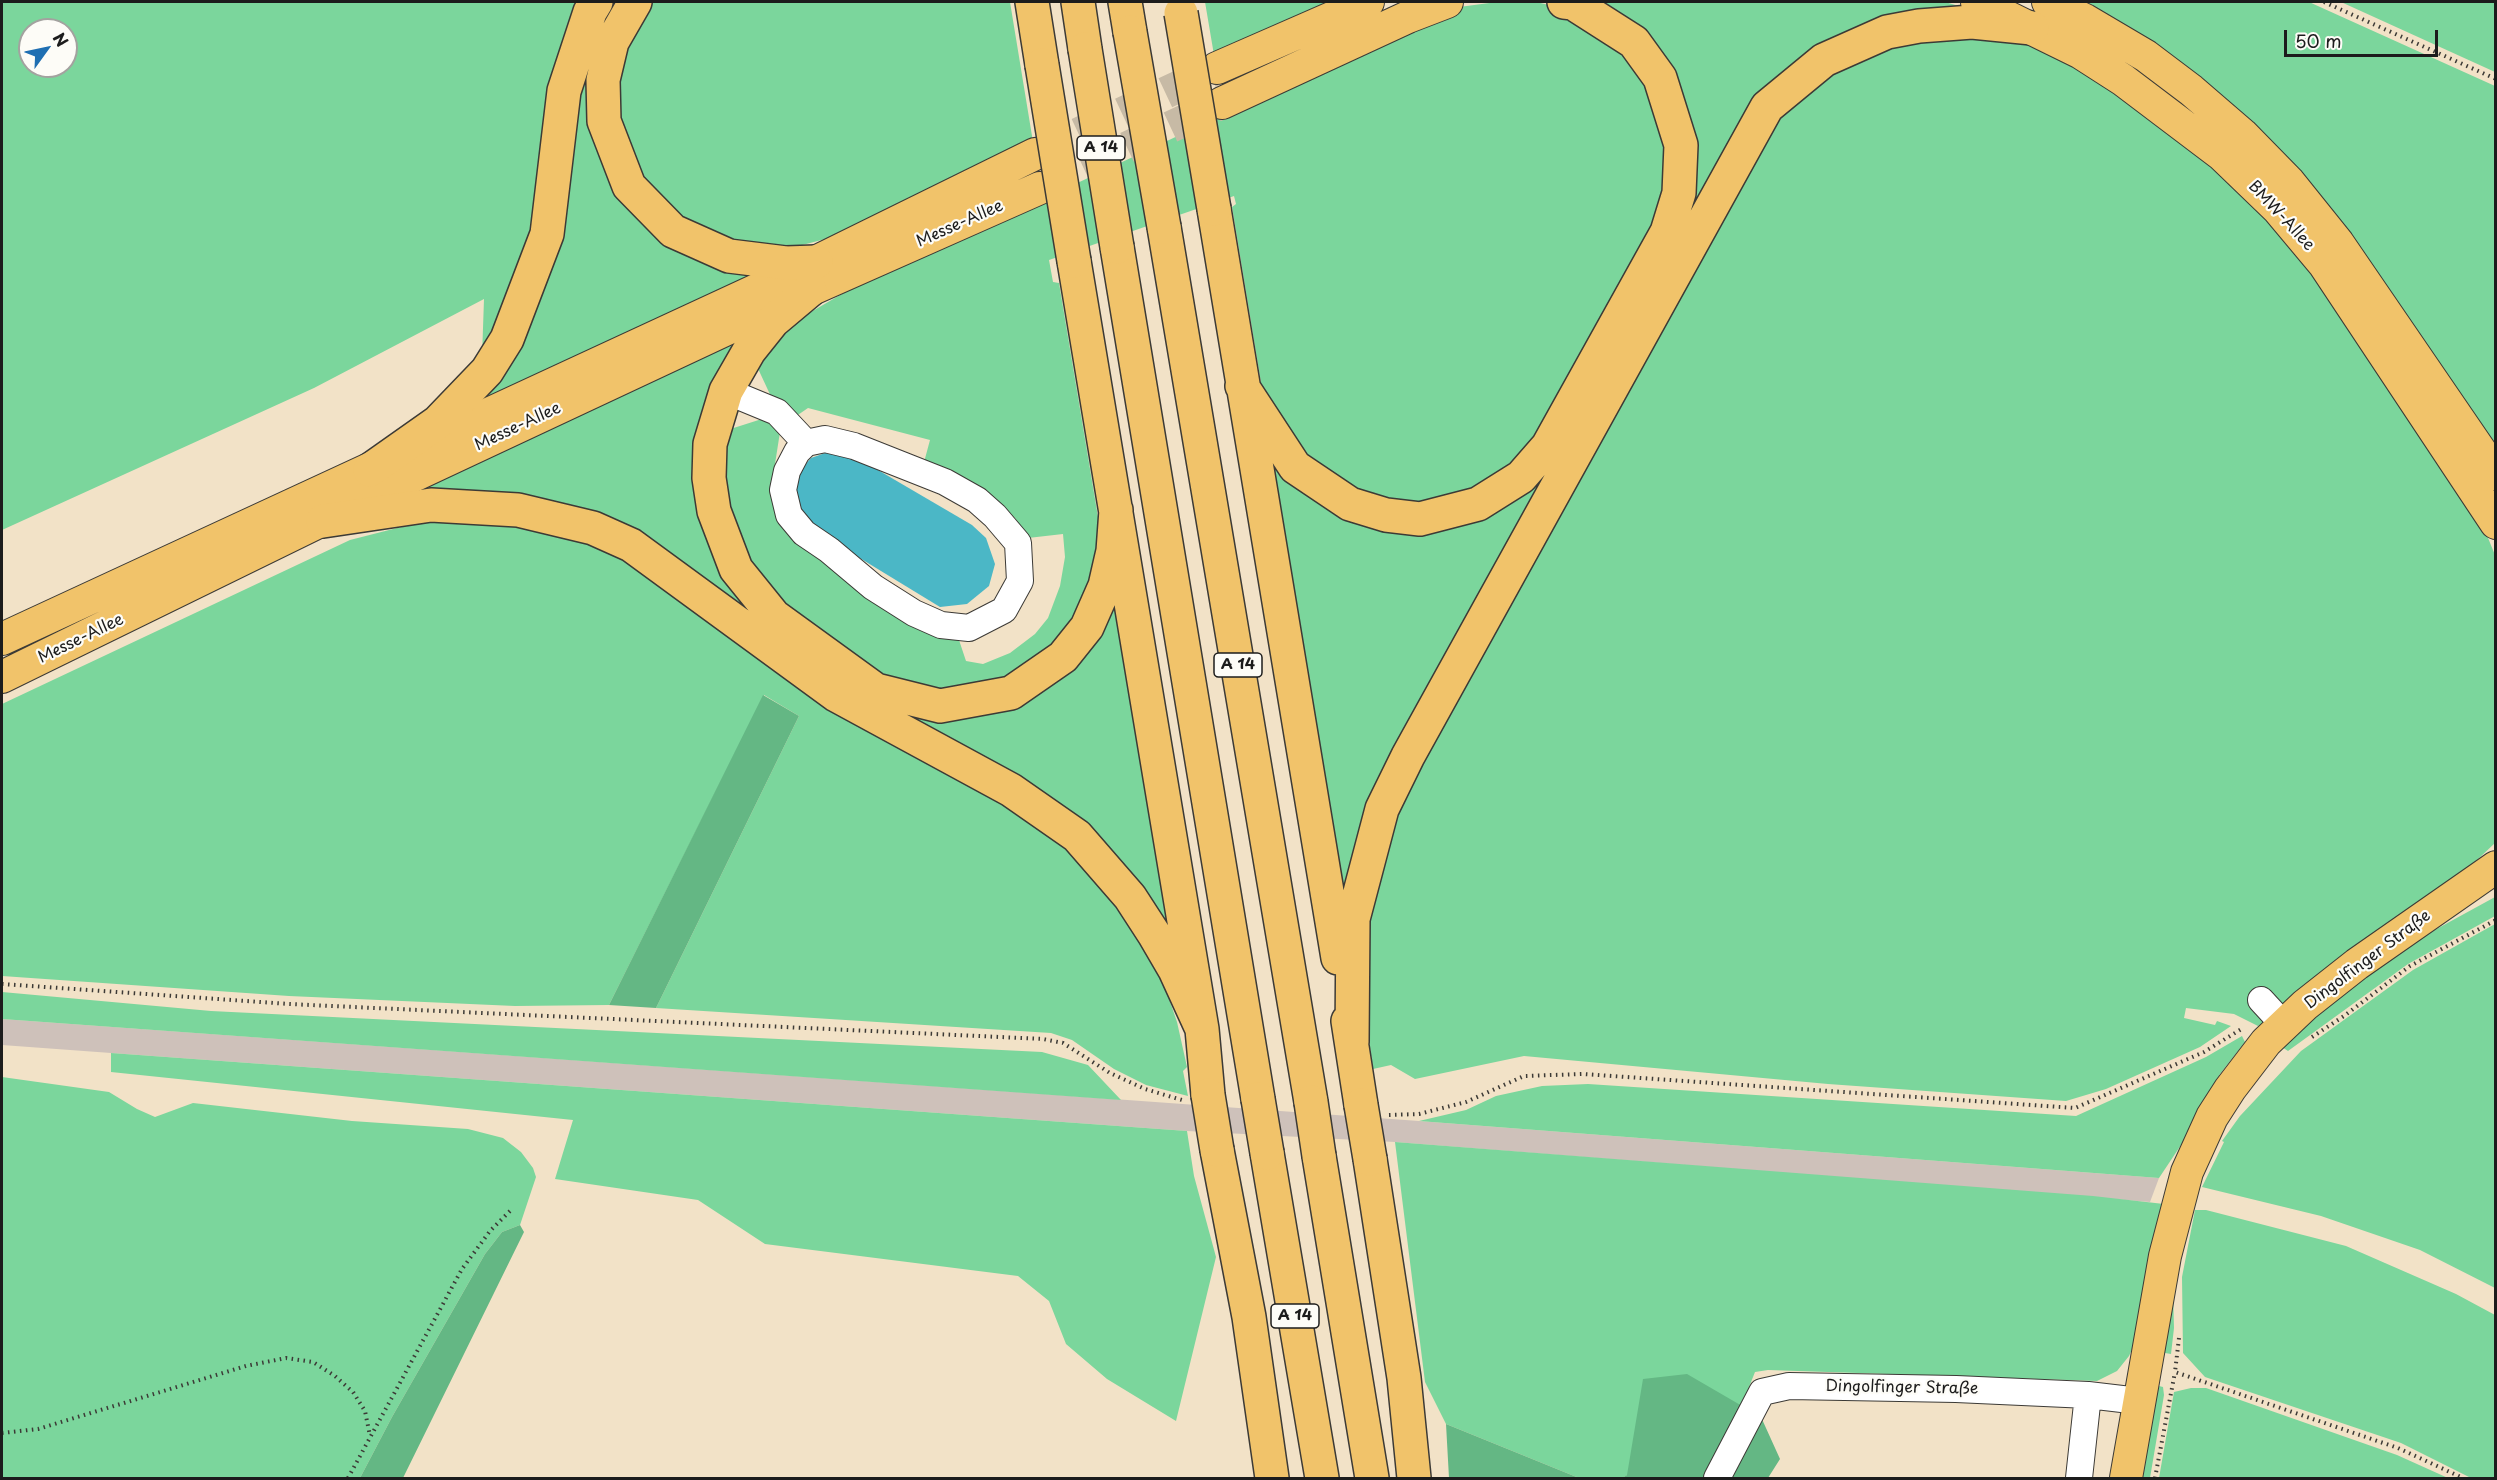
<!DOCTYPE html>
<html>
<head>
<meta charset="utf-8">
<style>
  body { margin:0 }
  #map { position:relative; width:2497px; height:1480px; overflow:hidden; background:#f2e2c7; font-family:"Playpen Sans",sans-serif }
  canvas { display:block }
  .frame { position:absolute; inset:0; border:3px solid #1c1c1c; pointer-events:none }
  .north { position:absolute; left:18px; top:18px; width:60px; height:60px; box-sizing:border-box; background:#fdfcf7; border:2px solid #a3a29f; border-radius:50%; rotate:57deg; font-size:16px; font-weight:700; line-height:24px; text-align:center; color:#1c1c1c }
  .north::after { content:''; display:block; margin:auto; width:21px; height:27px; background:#1f6fb2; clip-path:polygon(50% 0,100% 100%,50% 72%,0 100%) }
  .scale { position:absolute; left:2284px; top:30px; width:154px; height:27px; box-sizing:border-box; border:3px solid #1c1c1c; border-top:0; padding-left:8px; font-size:18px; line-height:21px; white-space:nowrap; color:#1c1c1c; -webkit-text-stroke:4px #fdfcf7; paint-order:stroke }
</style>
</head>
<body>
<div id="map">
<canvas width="2497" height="1480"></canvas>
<div class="frame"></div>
<div class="north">N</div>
<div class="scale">50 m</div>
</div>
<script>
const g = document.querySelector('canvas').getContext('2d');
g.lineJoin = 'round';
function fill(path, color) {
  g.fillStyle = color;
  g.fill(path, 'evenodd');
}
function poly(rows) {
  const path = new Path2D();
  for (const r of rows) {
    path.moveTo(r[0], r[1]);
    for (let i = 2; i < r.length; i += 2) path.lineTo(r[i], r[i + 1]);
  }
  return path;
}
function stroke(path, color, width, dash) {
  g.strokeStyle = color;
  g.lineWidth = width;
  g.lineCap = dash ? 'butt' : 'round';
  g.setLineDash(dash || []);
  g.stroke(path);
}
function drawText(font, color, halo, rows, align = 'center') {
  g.font = font + ' "Playpen Sans",sans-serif';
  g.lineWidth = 4.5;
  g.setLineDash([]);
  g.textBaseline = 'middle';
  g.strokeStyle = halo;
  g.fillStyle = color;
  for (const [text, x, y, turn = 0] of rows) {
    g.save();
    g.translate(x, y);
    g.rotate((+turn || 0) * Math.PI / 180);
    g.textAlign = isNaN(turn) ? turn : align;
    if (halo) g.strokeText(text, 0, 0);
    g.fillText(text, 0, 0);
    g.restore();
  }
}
const industrial = poly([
  [2,1019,1419,1121,2159,1178,2150,1202,1395,1142,1187,1131,111,1053,2,1045]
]);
const green = poly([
  [2,2,585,2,537,230,482,357,484,299,314,388,2,530],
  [30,30,66,30,66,66,30,66],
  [608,2,621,2,610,172,762,277,463,418,477,395],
  [642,2,1010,2,1033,142,833,237,787,249,703,237,643,189,610,93],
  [1205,2,1328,2,1214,55],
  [1497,2,1536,2,1562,8,1626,48,1669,126,1665,214,1514,471,1424,509,1325,481,1263,395,1232,207,1236,204,1234,196,1049,260,1053,282,1059,283,1098,517,1100,546,1098,568,1063,641,999,687,910,691,784,614,729,532,721,432,765,418,780,432,772,483,783,524,957,634,966,661,983,664,1010,653,1035,634,1048,618,1060,586,1065,557,1063,534,1028,538,1015,518,998,504,923,466,930,440,808,408,792,419,774,403,754,360,792,323,847,291,1425,20,1459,7],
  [1591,2,1945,2,1983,13,1787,75,1430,695,1346,920,1262,437,1395,525,1544,465,1690,146],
  [2084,2,2309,2,2495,86,2495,447,2211,89,2159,46],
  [2341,2,2495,2,2495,72],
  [1939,31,2028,44,2086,71,2210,160,2297,251,2486,533,2495,555,2495,843,2477,860,2258,1026,2234,1014,2186,1008,2184,1018,2215,1025,2217,1021,2231,1026,2200,1047,2106,1089,2066,1101,1828,1084,1524,1056,1415,1079,1391,1065,1373,1069,1364,1006,1365,931,1394,809,1756,137,1812,76],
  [755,327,702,504,836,675,988,708,1113,587,1178,951,1145,905,667,557,395,496],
  [435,521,494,521,588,542,627,559,1007,803,1075,854,1115,898,1164,984,1177,1022,1187,1067,1183,1071,1188,1096,1146,1085,1114,1069,1072,1040,1051,1033,656,1008,799,716,764,695,609,1005,515,1006,289,996,2,976,2,704,350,540,397,528],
  [2495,897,2495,916,2408,964,2288,1051,2282,1047,2347,987,2422,937],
  [2495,924,2495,1288,2420,1250,2321,1216,2202,1187,2224,1142,2222,1141,2240,1116,2301,1051,2413,970],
  [2,992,211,1011,1042,1052,1088,1065,1121,1100,2,1019],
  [2242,1036,2245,1042,2220,1074,2183,1142,2159,1178,1419,1121,1466,1110,1496,1096,1542,1086,1588,1084,2076,1116,2206,1057],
  [111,1053,1187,1131,1194,1176,1216,1257,1176,1421,1107,1379,1066,1344,1049,1301,1018,1276,765,1244,698,1200,555,1179,573,1120,111,1072],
  [2,1077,109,1092,137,1109,155,1117,193,1103,352,1121,468,1129,503,1138,521,1152,533,1168,536,1177,520,1225,502,1232,485,1254,392,1417,360,1478,2,1478],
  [1395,1142,2093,1196,2164,1204,2137,1338,2129,1356,2117,1371,2097,1381,1768,1370,1755,1372,1749,1387,1747,1409,1622,1478,1579,1478,1446,1424,1425,1382],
  [2195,1210,2206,1210,2346,1246,2456,1294,2495,1315,2495,1478,2471,1478,2401,1443,2205,1377,2183,1353,2182,1277],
  [2173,1292,2174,1328,2171,1354,2159,1352],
  [2155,1385,2163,1387,2164,1395,2150,1478,2139,1478],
  [2191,1388,2206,1388,2397,1455,2448,1478,2159,1478,2174,1392]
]);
const forest = poly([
  [763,695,799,716,656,1008,609,1005],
  [520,1225,524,1232,403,1478,360,1478,392,1417,485,1254,502,1232],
  [1687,1374,1761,1417,1780,1459,1768,1478,1622,1478,1627,1475,1643,1379],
  [1446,1424,1579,1478,1449,1478]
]);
const water = poly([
  [828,452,854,456,972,525,986,538,995,564,989,586,967,604,940,607,822,535,797,516,791,495,796,475,811,458]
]);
const majorTunnel = poly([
  [1035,154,1216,69],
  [1040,188,1222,103]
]);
const path = poly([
  [2324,2,2496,79],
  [2,984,289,1004,1043,1039,1063,1043,1110,1073,1145,1089,1182,1100],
  [2312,1037,2344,1016,2410,966,2496,920],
  [1389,1115,1419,1114,1466,1102,1524,1076,1583,1074,2075,1108,2204,1052,2243,1028],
  [2179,1338,2175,1372,2398,1448,2463,1478],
  [2,1433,38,1429,246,1366,286,1358,313,1362,335,1376,353,1392,365,1411,370,1436],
  [348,1478,462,1269,490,1231,510,1211],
  [2155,1478,2175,1372]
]);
const minor = poly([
  [726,391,777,412,806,443,825,439,854,446,945,482,977,500,995,516,1018,543,1020,581,1004,610,969,628,941,625,914,613,873,587,829,550,804,533,789,515,783,490,787,471,797,452,806,443],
  [2261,1000,2284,1025],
  [1717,1478,1762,1392,1789,1386,1956,1389,2088,1395,2139,1401],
  [2079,1478,2088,1395]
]);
const major = poly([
  [1977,2,2081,53,2123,80,2222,155,2278,209,2324,264,2496,523],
  [2048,2,2085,20,2146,56,2191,90,2242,134,2289,182,2338,243,2496,474],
  [1217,68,1368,2],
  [1222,103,1408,17,1447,2],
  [2,639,791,274,1035,154],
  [2,677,392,486,810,290,1040,188],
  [2126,1478,2165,1256,2187,1172,2212,1117,2230,1089,2266,1042,2305,1005,2357,964,2496,867]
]);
const highway = poly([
  [635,2,612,42,603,80,604,121,629,186,673,231,729,256,786,263,816,262],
  [1032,2,1042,65],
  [1078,2,1085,49],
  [1125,2,1130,32],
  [1214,209,1338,958],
  [1164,227,1311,1102],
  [1117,247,1258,1099],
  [1074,261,1202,1029,1208,1095],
  [810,290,773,321,749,351,726,391,710,444,709,478,714,511,736,569,774,616,876,690,940,706,1011,693,1063,657,1087,627,1105,586,1113,551,1116,510],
  [1242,386,1295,467,1350,504,1386,515,1420,519,1478,504,1521,477,1548,446,1667,232,1679,193,1681,145,1660,78,1634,42,1573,3,1564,2],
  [370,470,438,422,487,371,507,339,547,234,564,91,590,12,596,2],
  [323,521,431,505,518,510,593,528,631,545,836,695,1011,790,1077,836,1130,897,1154,934,1175,970,1202,1029],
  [1348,1021,1361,1105],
  [1352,1042,1353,919,1382,809,1408,756,1767,107,1824,60,1887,32,1919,26,1972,22,2032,28],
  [1217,1150,1249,1317,1272,1478],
  [1267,1153,1322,1478],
  [1319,1156,1372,1478],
  [1370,1159,1404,1378,1414,1478]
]);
const highwayBridge = poly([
  [1181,13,1214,209],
  [1130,32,1164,227],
  [1085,49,1117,247],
  [1042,65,1074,261],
  [1208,1095,1217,1150],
  [1258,1099,1267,1153],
  [1311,1102,1319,1156],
  [1361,1105,1370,1159]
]);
const shields = [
  [1101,148,48],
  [1238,665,48],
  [1295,1316,48]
];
const shieldNames = [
  ["A 14",1101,148],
  ["A 14",1238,665],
  ["A 14",1295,1316]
];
const streetNames = [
  ["BMW-Allee",2281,216,47],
  ["Messe-Allee",960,224,-24],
  ["Messe-Allee",518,427,-25],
  ["Messe-Allee",81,639,-26],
  ["Dingolfinger Straße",2368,960,-37],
  ["Dingolfinger Straße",1902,1388,1]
];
fill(industrial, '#cec1ba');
fill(green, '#7bd69c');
fill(forest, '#64b784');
fill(water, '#4bb7c6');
stroke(majorTunnel, '#c7baa5', 32, [32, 16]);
stroke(minor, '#3c3a36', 28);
stroke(major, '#3c3a36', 34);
stroke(highway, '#3c3a36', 36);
stroke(path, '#3c3a36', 4, [1.5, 4.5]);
stroke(minor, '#fff', 26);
stroke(major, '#f1c36a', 32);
stroke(highway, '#f1c36a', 33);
stroke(highwayBridge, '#3c3a36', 36, []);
stroke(highwayBridge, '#f1c36a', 33);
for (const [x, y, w] of shields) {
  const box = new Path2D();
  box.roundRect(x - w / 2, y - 12, w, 24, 4.5);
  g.fillStyle = '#fdfcf7';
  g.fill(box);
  stroke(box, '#1c1c1c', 1.5);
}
drawText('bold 15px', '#1c1c1c', null, shieldNames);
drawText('16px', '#1c1c1c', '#fdfcf7', streetNames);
</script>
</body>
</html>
